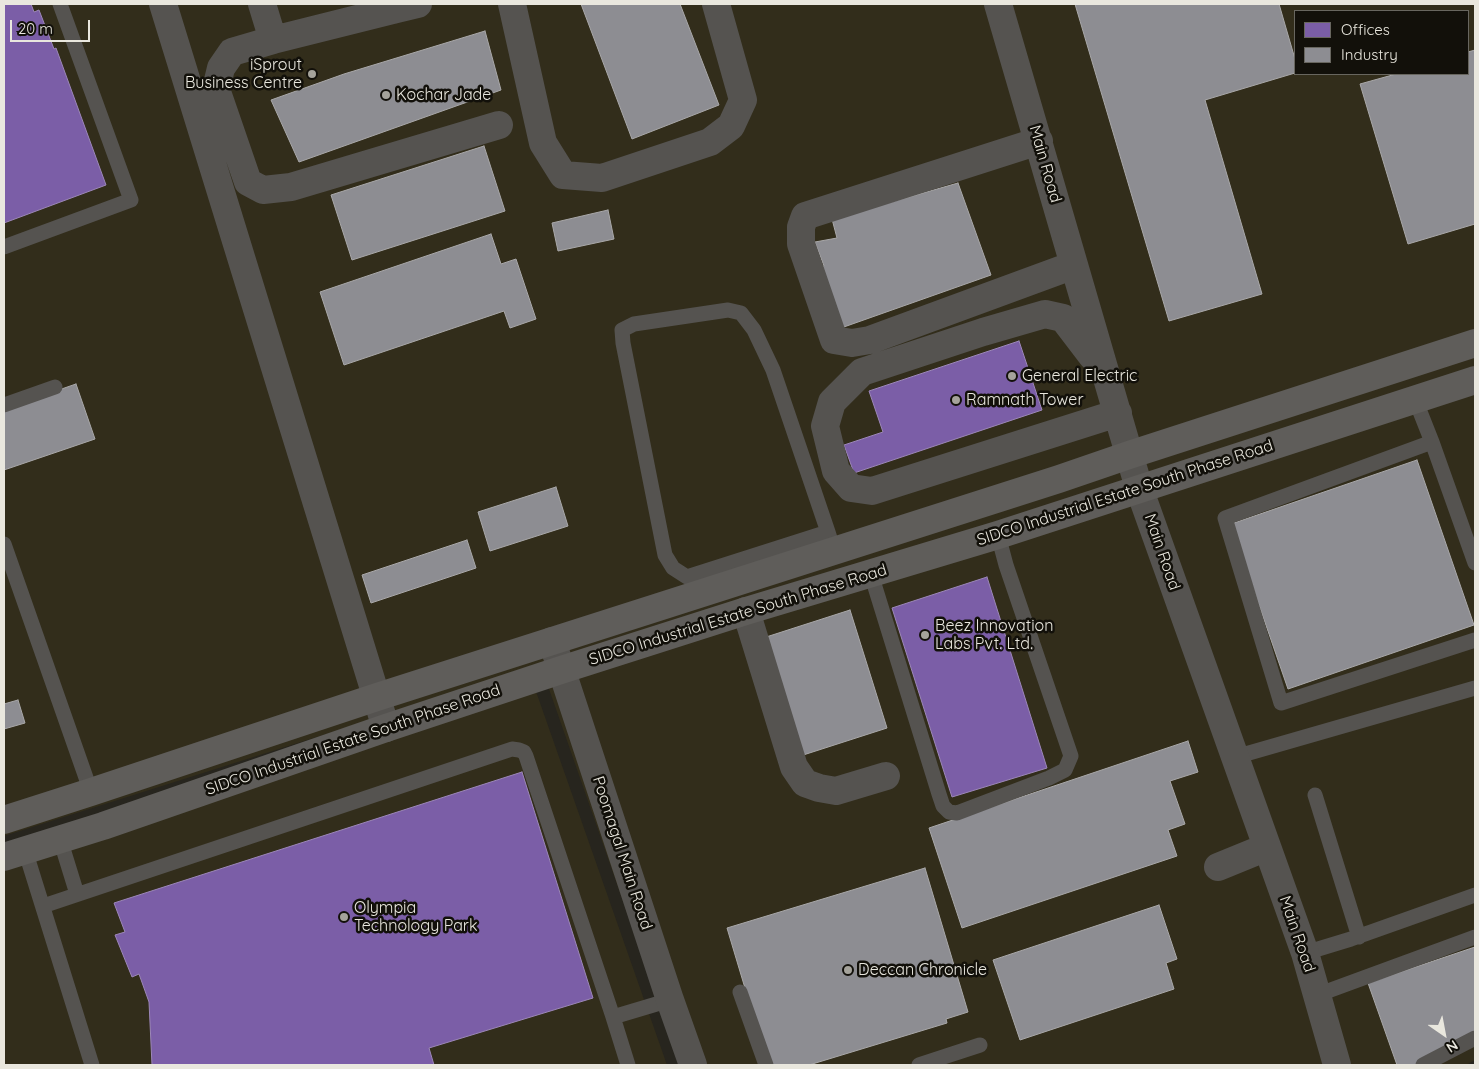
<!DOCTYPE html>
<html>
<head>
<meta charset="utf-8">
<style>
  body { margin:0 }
  #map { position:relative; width:1479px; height:1069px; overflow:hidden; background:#27251e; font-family:Quicksand,sans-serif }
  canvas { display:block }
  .frame { position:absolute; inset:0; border:5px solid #e9e7de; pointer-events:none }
  .legend { position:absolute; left:1294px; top:10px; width:175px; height:65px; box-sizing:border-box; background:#12100a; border:1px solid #68665f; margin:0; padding:6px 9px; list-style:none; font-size:15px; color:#e9e7de }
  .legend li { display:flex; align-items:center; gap:10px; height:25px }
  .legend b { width:25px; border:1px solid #68665f }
  .north { position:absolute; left:1419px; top:1009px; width:50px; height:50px; -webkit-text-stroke:4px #12100a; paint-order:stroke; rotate:147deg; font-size:14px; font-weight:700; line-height:20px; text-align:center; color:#e9e7de }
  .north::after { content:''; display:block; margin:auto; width:18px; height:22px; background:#e9e7de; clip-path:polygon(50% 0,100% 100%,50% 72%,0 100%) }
  .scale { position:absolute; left:10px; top:20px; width:80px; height:22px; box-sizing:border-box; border:2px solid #e9e7de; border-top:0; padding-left:6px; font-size:15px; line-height:18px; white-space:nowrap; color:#e9e7de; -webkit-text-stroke:4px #12100a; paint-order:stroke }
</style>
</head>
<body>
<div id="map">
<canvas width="1479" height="1069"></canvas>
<div class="frame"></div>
<ul class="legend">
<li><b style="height:14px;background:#7b5ea7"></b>Offices</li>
<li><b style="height:14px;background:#8d8d92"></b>Industry</li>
</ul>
<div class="north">N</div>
<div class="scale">20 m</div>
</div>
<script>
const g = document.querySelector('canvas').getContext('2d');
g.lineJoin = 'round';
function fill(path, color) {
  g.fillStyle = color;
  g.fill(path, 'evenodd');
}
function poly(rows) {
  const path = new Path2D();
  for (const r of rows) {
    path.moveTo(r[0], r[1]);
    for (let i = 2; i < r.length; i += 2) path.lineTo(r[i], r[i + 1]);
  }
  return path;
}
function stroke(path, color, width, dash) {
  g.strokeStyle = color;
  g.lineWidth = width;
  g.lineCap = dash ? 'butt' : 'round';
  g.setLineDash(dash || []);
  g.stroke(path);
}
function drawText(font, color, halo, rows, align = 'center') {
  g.font = font + ' Quicksand,sans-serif';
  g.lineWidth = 5;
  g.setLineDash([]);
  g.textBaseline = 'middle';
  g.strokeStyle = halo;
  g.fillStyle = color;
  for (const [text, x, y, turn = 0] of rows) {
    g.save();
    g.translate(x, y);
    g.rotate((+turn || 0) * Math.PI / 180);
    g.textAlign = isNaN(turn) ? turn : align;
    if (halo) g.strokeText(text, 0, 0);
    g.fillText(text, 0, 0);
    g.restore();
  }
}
const built = poly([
  [4,4,1475,4,1475,1060,1466,1065,680,1065,541,666,4,836],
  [1295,11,1468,11,1468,74,1295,74],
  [532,680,667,1065,4,1065,4,850]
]);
const offices = poly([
  [4,4,31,4,34,12,39,10,54,49,56,48,106,185,4,223,4,4],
  [1019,341,1042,410,854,473,844,445,883,432,869,391,1019,341],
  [987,577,1047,768,952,797,892,608,987,577],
  [522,772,593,998,429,1048,434,1065,152,1065,149,1002,139,974,132,977,115,935,125,932,114,903,522,772]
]);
const industry = poly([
  [581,4,680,4,719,105,632,139,581,4],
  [1075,4,1279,4,1295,59,1295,73,1205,100,1262,294,1169,321,1075,4],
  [485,31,501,90,299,162,271,100,344,74,485,31],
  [1475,50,1475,224,1408,244,1360,84,1396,74,1468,74,1468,52,1475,50],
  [484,146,505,211,352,260,331,195,484,146],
  [958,183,991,275,841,328,820,268,824,266,815,242,837,238,832,219,958,183],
  [608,210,614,239,558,251,552,223,608,210],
  [491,234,501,264,516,259,536,319,510,328,504,311,344,365,320,292,491,234],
  [76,384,95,439,4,470,4,409,76,384],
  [1417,460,1474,625,1288,689,1231,524,1417,460],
  [556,487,568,526,490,551,478,512,556,487],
  [467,540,476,568,371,603,362,575,467,540],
  [850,610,887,728,797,757,760,639,850,610],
  [18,700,25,723,4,729,4,704,18,700],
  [1188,741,1198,772,1170,781,1185,824,1168,830,1177,856,962,928,929,828,1188,741],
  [925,868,968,1012,946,1019,947,1023,809,1065,768,1065,727,928,925,868],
  [1159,905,1177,959,1166,963,1174,989,1020,1040,993,960,1159,905],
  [1475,947,1475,1030,1415,1065,1397,1065,1368,983,1475,947]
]);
const service = poly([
  [4,247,131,200,60,4],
  [1415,399,1432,442,1475,563],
  [4,405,55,387],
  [1432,442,1225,518,1281,703,1475,640],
  [828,532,687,577,673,568,665,555,623,343,622,330,634,324,728,310,741,313,754,330,773,370,828,532,834,551],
  [4,544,91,792],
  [871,574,939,794,943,806,949,812,957,813,1049,778,1065,770,1071,756,1006,565,998,535],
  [1235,757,1475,688],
  [1315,795,1359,937],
  [60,839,77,894],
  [25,850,92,1065],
  [43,906,512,749,519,750,524,752,526,756,613,1017],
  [1305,953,1351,939,1475,895],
  [740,992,766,1065],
  [1317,995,1475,937],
  [628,1065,613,1017,670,1000],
  [919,1065,980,1045],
  [1423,1065,1475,1038]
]);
const minor = poly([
  [163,4,386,728],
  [262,4,273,40],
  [391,4,393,10,273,40,232,52,221,68,216,89,248,182,263,190,291,187,499,125],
  [512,4,543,143,563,175,602,178,710,142,731,126,743,100,716,4],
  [998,4,1139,488,1305,953,1337,1065],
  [393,10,418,4],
  [1039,141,805,216,801,227,801,244,834,340,852,343,870,340,1074,265],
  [1098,360,1092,356,1063,318,1045,314,983,332,862,372,832,402,825,426,836,471,851,488,872,491,1118,413],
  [746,611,794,767,805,783,819,788,836,791,886,776],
  [552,641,670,1000,693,1065],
  [1218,867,1267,847]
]);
const secondary = poly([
  [4,820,91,792,377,697,1059,479,1129,455,1475,343],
  [4,857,103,826,386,728,561,670,746,611,998,535,1475,380]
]);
const markers = [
  [312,74,5,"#a5a39b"],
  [386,95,5,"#a5a39b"],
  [1012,376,5,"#a5a39b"],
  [956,400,5,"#a5a39b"],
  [925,635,5,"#a5a39b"],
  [344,917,5,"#a5a39b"],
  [848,970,5,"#a5a39b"]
];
const poiNames = [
  ["iSprout",302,65,"right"],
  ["Business Centre",302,83,"right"],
  ["Kochar Jade",396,95],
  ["General Electric",1022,376],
  ["Ramnath Tower",966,400],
  ["Beez Innovation",935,626],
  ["Labs Pvt. Ltd.",935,644],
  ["Olympia",354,908],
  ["Technology Park",354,926],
  ["Deccan Chronicle",858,970]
];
const streetNames = [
  ["Main Road",1045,164,74],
  ["SIDCO Industrial Estate South Phase Road",1125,493,-18],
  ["Main Road",1162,552,71],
  ["SIDCO Industrial Estate South Phase Road",738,615,-17],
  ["SIDCO Industrial Estate South Phase Road",353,740,-19],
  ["Poomagal Main Road",622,853,72],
  ["Main Road",1297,934,71]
];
fill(built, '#322d1b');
fill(offices, '#7b5ea7');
stroke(offices, '#9c87b8', 1);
fill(industry, '#8d8d92');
stroke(industry, '#a9a8a9', 1);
stroke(service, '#555350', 15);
stroke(minor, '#555350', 28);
stroke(secondary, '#5f5d5a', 28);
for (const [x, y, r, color] of markers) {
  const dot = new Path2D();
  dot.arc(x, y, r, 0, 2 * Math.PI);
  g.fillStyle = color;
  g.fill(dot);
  stroke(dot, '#12100a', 2);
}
drawText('16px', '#e9e7de', '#12100a', poiNames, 'left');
drawText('16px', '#e9e7de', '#12100a', streetNames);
</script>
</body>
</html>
